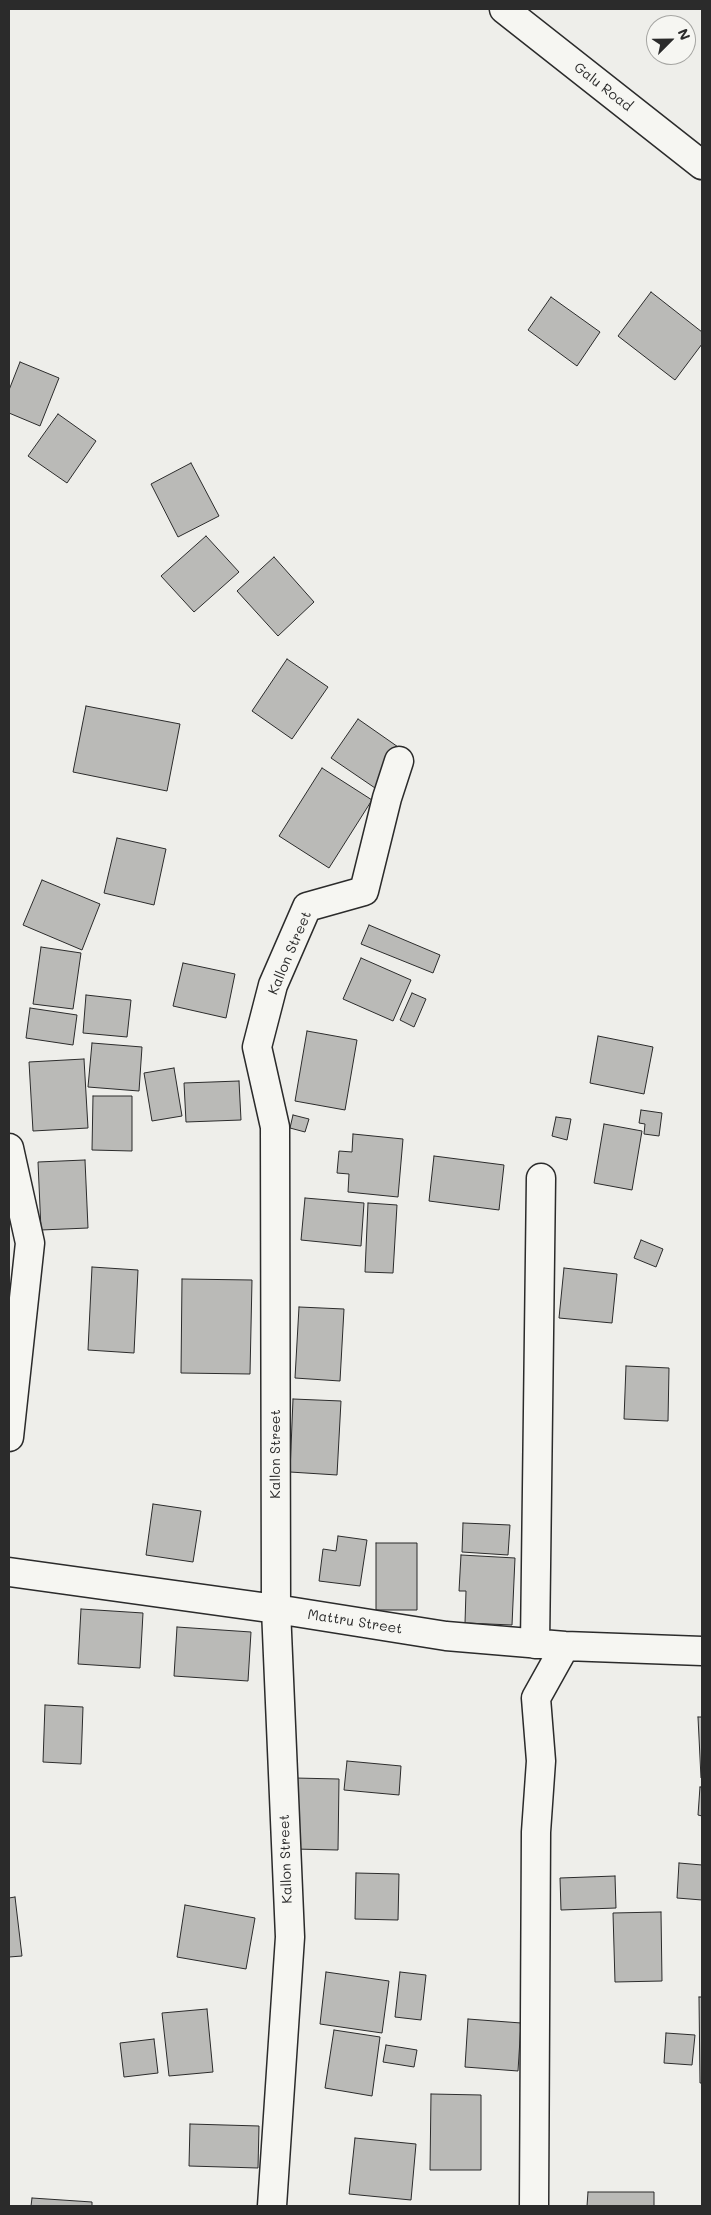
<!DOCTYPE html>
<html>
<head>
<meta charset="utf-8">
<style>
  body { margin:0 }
  #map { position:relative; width:711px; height:2215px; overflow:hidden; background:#eeeeea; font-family:Mali,sans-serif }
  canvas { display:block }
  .frame { position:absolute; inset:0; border:10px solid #2b2b2b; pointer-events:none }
  .north { position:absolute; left:646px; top:15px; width:50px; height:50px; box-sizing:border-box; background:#f6f6f2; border:1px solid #a5a5a2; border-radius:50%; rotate:67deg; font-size:14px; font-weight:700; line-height:20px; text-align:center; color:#2b2b2b }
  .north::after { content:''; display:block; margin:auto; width:18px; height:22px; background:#2b2b2b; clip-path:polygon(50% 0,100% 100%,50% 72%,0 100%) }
</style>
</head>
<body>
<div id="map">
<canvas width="711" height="2215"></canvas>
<div class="frame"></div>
<div class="north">N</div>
</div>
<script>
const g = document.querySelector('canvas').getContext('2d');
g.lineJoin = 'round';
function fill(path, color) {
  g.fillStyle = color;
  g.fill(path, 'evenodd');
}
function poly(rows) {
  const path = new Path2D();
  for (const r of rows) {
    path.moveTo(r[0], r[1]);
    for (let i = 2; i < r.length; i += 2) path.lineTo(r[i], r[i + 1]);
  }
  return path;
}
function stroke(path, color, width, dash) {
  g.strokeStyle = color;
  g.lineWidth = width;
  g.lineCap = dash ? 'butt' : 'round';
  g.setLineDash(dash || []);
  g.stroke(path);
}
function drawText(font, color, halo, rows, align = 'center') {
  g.font = font + ' Mali,sans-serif';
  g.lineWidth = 4.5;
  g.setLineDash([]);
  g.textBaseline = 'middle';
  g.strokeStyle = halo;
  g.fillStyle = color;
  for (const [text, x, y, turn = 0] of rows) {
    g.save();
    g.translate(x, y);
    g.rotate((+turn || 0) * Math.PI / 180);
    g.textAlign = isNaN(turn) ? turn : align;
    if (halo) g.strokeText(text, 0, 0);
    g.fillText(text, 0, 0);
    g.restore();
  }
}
const building = poly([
  [651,292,702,332,702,344,675,380,618,336,651,292],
  [551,297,600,332,577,366,528,330,551,297],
  [20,362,59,378,40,426,9,413,9,390,20,362],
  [58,414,96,441,67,483,28,456,58,414],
  [191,463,219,516,178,537,151,484,191,463],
  [206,536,239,572,194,612,161,576,206,536],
  [274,557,314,602,278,636,237,591,274,557],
  [287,659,328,687,292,739,252,711,287,659],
  [86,706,180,724,167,791,73,772,86,706],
  [358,719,401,749,375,788,331,758,358,719],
  [322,768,372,800,329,868,279,836,322,768],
  [117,838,166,849,154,905,104,893,117,838],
  [42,880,100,904,82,950,23,925,42,880],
  [369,925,440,955,433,973,361,944,369,925],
  [41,947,81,953,73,1009,33,1004,41,947],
  [361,958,411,980,393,1021,343,999,361,958],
  [183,963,235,974,226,1018,173,1006,183,963],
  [412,993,426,999,414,1027,400,1020,412,993],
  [86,995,131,1000,127,1037,83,1033,86,995],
  [30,1008,77,1015,73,1045,26,1038,30,1008],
  [307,1031,357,1040,345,1110,295,1101,307,1031],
  [598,1036,653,1047,644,1094,590,1083,598,1036],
  [92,1043,142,1047,139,1091,88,1087,92,1043],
  [84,1059,88,1128,33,1131,29,1062,84,1059],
  [174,1068,182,1116,152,1121,144,1073,174,1068],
  [239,1081,241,1120,186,1122,184,1083,239,1081],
  [93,1096,132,1096,132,1151,92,1150,93,1096],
  [641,1110,662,1113,659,1136,644,1134,645,1124,639,1123,641,1110],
  [293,1115,309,1119,305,1132,290,1128,293,1115],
  [556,1117,571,1119,567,1140,552,1136,556,1117],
  [604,1124,642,1131,632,1190,594,1183,604,1124],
  [353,1134,403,1139,398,1197,348,1192,349,1174,337,1173,339,1151,352,1152,353,1134],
  [434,1156,504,1165,499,1210,429,1201,434,1156],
  [85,1160,88,1228,41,1230,38,1162,85,1160],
  [305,1198,364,1203,361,1246,301,1240,305,1198],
  [368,1203,397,1205,393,1273,365,1272,368,1203],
  [641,1240,663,1249,656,1267,634,1258,641,1240],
  [92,1267,138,1270,134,1353,88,1350,92,1267],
  [564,1268,617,1274,612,1323,559,1318,564,1268],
  [182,1279,252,1280,250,1374,181,1373,182,1279],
  [299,1307,344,1309,340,1381,295,1378,299,1307],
  [626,1366,669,1368,668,1421,624,1419,626,1366],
  [293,1399,341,1401,337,1475,290,1472,293,1399],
  [153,1504,201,1511,193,1562,146,1555,153,1504],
  [463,1523,510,1525,508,1555,462,1552,463,1523],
  [338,1536,367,1540,360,1586,319,1581,323,1549,336,1551,338,1536],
  [376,1543,417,1543,417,1610,376,1610,376,1543],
  [461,1555,515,1558,512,1625,465,1623,466,1591,459,1591,461,1555],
  [81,1609,143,1613,140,1668,78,1664,81,1609],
  [177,1627,251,1632,248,1681,174,1676,177,1627],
  [45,1705,83,1707,81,1764,43,1762,45,1705],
  [698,1717,702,1717,702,1778,701,1778,698,1717],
  [347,1761,401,1766,399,1795,344,1790,347,1761],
  [295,1778,339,1779,338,1850,294,1849,295,1778],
  [700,1787,702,1787,702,1816,698,1815,700,1787],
  [679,1863,702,1865,702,1900,677,1898,679,1863],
  [356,1873,399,1874,398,1920,355,1919,356,1873],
  [615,1876,616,1908,561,1910,560,1878,615,1876],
  [15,1897,22,1956,9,1957,9,1898,15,1897],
  [185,1905,255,1918,246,1969,177,1957,185,1905],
  [661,1912,662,1981,615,1982,613,1913,661,1912],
  [326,1972,389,1981,382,2033,320,2024,326,1972],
  [400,1972,426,1975,421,2020,395,2017,400,1972],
  [699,1997,702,1997,702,2083,700,2083,699,1997],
  [207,2009,213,2072,169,2076,162,2013,207,2009],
  [468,2019,521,2023,518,2071,465,2067,468,2019],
  [334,2030,380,2037,372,2096,325,2088,334,2030],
  [666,2033,695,2035,692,2065,664,2063,666,2033],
  [154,2039,158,2073,124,2077,120,2043,154,2039],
  [386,2045,417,2050,414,2067,383,2062,386,2045],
  [431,2094,481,2095,481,2170,430,2170,431,2094],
  [190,2124,259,2126,258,2168,189,2166,190,2124],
  [355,2138,416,2144,411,2200,349,2194,355,2138],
  [588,2192,654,2192,654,2206,587,2206,588,2192],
  [32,2198,92,2202,92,2206,31,2206,32,2198]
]);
const street = poly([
  [504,9,702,165],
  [9,1148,30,1243,9,1437],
  [9,1572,276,1609,446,1636,565,1646,702,1651],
  [535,1644,541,1178],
  [272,2206,290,1937,276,1609,275,1127,257,1047,273,985,307,907,364,891,387,798,399,761],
  [534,2206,536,1832,541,1761,536,1698,565,1646]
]);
const streetNames = [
  ["Galu Road",603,87,38],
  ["Kallon Street",290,953,-67],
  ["Kallon Street",276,1454,-90],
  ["Mattru Street",355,1622,9],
  ["Kallon Street",286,1859,-92]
];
fill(building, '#babab7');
stroke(building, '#2b2b2b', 1);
stroke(street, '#2b2b2b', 31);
stroke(street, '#f6f6f2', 28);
drawText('14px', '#2b2b2b', '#f6f6f2', streetNames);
</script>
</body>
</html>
